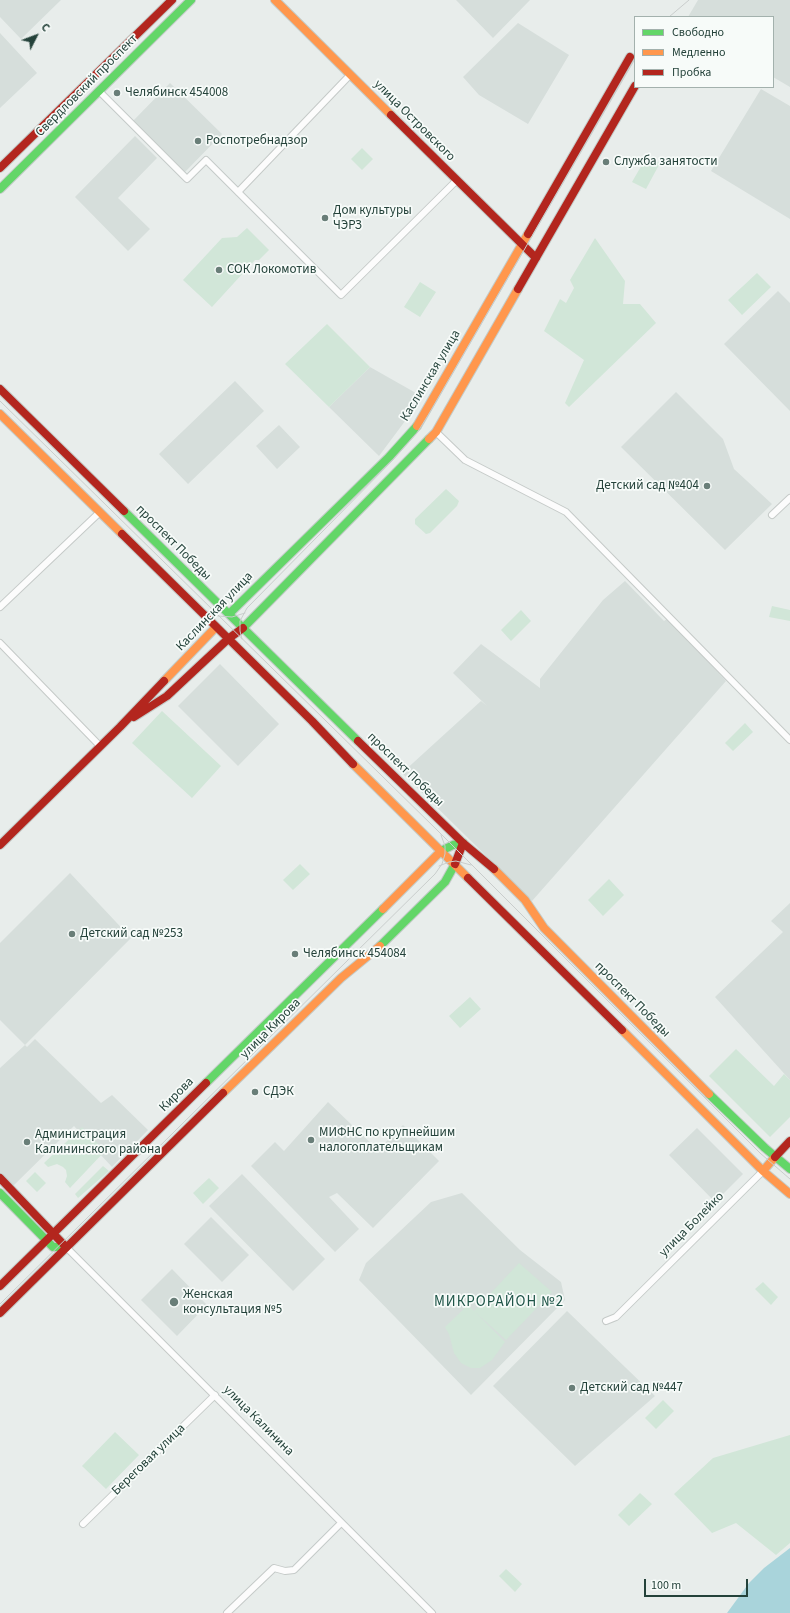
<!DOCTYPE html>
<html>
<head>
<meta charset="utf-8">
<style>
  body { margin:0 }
  #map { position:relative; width:790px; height:1613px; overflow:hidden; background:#e8edeb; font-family:"Source Sans 3",sans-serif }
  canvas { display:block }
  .legend { position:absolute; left:634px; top:16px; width:140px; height:72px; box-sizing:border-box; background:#f7fbf9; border:1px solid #a3b1ad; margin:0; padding:5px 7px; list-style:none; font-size:12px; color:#24423a }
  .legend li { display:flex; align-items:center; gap:8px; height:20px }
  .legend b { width:20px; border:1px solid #a3b1ad }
  .north { position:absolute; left:16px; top:16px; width:40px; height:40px; -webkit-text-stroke:3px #f7fbf9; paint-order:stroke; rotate:48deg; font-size:11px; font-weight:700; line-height:16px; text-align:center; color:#24423a }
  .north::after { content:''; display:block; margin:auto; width:14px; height:18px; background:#24423a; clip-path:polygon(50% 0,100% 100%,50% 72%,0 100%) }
  .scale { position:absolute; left:644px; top:1579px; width:104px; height:18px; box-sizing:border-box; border:2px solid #24423a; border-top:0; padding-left:5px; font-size:12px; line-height:14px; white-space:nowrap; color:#24423a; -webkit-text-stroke:3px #f7fbf9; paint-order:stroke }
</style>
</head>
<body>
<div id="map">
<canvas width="790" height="1613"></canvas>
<ul class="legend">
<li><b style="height:5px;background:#63d668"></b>Свободно</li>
<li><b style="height:5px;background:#ff974d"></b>Медленно</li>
<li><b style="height:5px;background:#b3261e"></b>Пробка</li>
</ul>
<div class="north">С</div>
<div class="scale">100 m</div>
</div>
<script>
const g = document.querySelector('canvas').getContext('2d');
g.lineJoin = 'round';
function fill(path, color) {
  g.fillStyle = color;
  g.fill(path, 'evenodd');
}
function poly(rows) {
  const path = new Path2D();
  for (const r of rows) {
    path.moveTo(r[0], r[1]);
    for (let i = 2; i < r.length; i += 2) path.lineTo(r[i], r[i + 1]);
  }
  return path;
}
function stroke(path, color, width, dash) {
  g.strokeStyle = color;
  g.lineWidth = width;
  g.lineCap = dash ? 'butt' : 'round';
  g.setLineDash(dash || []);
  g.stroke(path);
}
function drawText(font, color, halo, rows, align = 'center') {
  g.font = font + ' "Source Sans 3",sans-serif';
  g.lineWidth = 3.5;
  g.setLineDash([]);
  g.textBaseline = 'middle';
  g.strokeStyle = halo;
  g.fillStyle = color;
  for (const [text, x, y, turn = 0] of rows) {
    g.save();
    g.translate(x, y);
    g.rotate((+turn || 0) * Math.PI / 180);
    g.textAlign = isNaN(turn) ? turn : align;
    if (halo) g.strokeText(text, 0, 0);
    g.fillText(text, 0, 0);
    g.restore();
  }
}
const built = poly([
  [0,0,61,0,21,39,0,17],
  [456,0,530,0,493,38],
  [698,0,790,0,790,87,773,77,773,17,688,17],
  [518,23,569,55,528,124,479,95,463,77],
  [0,33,37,73,0,108],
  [170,83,222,134,185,172,133,121],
  [761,89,790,106,790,219,711,171],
  [135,136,157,158,118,198,150,229,128,251,75,197],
  [778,291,790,303,790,411,724,344],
  [370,367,423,397,379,456,329,407],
  [235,381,264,411,188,484,159,454],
  [676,392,723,439,734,469,772,504,725,550,621,447],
  [279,425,300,447,277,469,256,446],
  [625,581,664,621,668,618,726,681,532,901,402,773,481,701,487,706,453,673,481,644,540,688,540,679,603,600],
  [220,664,279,724,238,766,178,706],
  [70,873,131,938,25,1045,27,1047,35,1039,101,1103,112,1095,148,1130,112,1167,74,1126,13,1186,0,1173,0,1068,25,1045,0,1020,0,943],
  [790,903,790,1080,715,997,783,932,771,921],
  [328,1102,378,1150,403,1125,439,1161,373,1228,337,1193,329,1197,359,1229,335,1252,251,1166,275,1142,284,1151],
  [697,1128,743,1174,715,1202,669,1155],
  [242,1174,325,1259,293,1291,209,1206],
  [462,1193,520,1250,561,1282,565,1300,471,1395,359,1280,366,1263,431,1202],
  [211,1217,249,1255,222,1282,184,1244],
  [172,1269,207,1305,177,1336,141,1300],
  [567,1311,655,1396,575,1466,493,1386]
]);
const green = poly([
  [362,148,373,159,362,170,351,159],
  [647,156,660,163,646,189,632,182],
  [247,228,269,250,259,260,255,260,212,307,183,280,222,238,237,237],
  [595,238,625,281,623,304,640,304,656,323,569,407,565,403,584,360,544,331,560,299,566,303,574,288,570,280],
  [757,273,771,287,742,315,728,300],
  [420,282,436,292,420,317,404,307],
  [327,324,370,367,329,407,285,364],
  [446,489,459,501,457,506,430,533,426,534,415,524,415,519],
  [772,606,790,610,790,621,769,617],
  [521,610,531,621,511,641,501,630],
  [162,711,221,766,192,798,132,743],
  [745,723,753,732,733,751,725,743],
  [300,864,310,874,293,890,283,880],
  [609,879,624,895,603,916,588,900],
  [470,997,481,1009,460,1028,449,1016],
  [736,1049,774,1086,784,1074,790,1080,790,1117,770,1137,709,1076],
  [82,1127,105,1151,70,1188,65,1182,67,1176,66,1170,63,1167,57,1164,48,1167,44,1163],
  [103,1166,109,1171,78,1198,75,1194],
  [35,1172,46,1183,37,1192,26,1181],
  [209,1178,219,1188,203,1204,193,1193],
  [519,1263,552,1292,506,1340,474,1311],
  [763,1282,778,1297,771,1305,755,1289],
  [468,1305,505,1342,492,1360,480,1368,471,1368,461,1363,454,1353,449,1334,445,1327],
  [663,1400,674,1411,656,1429,645,1418],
  [115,1432,139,1455,106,1489,82,1466],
  [790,1435,790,1543,776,1555,736,1523,712,1533,674,1494,713,1458],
  [640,1493,652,1504,629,1526,618,1515],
  [506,1569,522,1584,515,1592,499,1576]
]);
const water = poly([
  [790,1548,790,1613,727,1613,749,1583,764,1568]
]);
const street = poly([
  [99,91,187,179,206,160,341,295,457,180],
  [238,192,350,75],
  [436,432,465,460,566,512,790,740],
  [772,515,790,498],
  [0,607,100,512],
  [0,643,100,746],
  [66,1247,432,1613],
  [606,1321,616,1317,763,1171],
  [83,1524,215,1395],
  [227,1613,274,1568,285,1571,294,1570,341,1523]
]);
const fast = poly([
  [0,189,191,0],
  [124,511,358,741],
  [229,614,389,457,417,426],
  [243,628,429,439],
  [441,851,453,845,463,843],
  [380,946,445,882,455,864],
  [206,1083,383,909],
  [709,1094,765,1148,790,1169],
  [0,1193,53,1247,66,1247]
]);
const slow = poly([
  [275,0,391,115],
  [0,414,122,534],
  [417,426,528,234],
  [429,439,436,432,518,289],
  [164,681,216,627],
  [353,764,468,878],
  [494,869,525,900,544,928,709,1094],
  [383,909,441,851],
  [622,1030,763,1171,790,1194],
  [223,1093,341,978,380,946],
  [763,1171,775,1157]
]);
const jam = poly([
  [391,115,536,258],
  [0,168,172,0],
  [528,234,630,57],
  [518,289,635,86],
  [0,389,124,511],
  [122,534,312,721,353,764],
  [228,639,243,628],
  [134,717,167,696,228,639],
  [358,741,463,843,494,869],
  [0,845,120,727,164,681],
  [455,864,463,843],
  [468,878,622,1030],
  [775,1157,790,1141],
  [0,1178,66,1247],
  [0,1286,206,1083],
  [0,1313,223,1093]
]);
const tram = poly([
  [669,17,689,0],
  [0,401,436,829,760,1153,790,1179],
  [218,616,232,617,245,613],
  [242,639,240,631,240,621,247,608,393,460,417,433,430,412,635,59],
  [439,866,449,862,456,861,471,865],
  [0,1304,435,874,442,864,445,854,445,846,441,835]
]);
const markers = [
  [117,93,4,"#697e78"],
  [198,141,4,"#697e78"],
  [606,162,4,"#697e78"],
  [325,218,4,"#697e78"],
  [219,270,4,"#697e78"],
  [707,486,4,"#697e78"],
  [72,934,4,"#697e78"],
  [295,954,4,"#697e78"],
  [255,1092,4,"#697e78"],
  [311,1140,4,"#697e78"],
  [27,1142,4,"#697e78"],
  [174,1302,5,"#697e78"],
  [572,1388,4,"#697e78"]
];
const streetNames = [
  ["Свердловский проспект",87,86,-45],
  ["улица Островского",414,121,45],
  ["Каслинская улица",431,376,-59],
  ["проспект Победы",173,543,45],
  ["Каслинская улица",215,612,-46],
  ["проспект Победы",405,770,44],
  ["проспект Победы",632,1000,45],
  ["улица Кирова",271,1029,-45],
  ["Кирова",177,1095,-45],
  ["улица Болейко",692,1225,-45],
  ["улица Калинина",258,1421,45],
  ["Береговая улица",149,1460,-44]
];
const poiNames = [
  ["Челябинск 454008",125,93],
  ["Роспотребнадзор",206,141],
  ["Служба занятости",614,162],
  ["Дом культуры",333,211],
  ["ЧЭРЗ",333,226],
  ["СОК Локомотив",227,270],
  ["Детский сад №404",699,486,"right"],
  ["Детский сад №253",80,934],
  ["Челябинск 454084",303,954],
  ["СДЭК",263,1092],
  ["МИФНС по крупнейшим",319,1133],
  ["налогоплательщикам",319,1148],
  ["Администрация",35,1135],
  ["Калининского района",35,1150],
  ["Женская",183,1295],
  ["консультация №5",183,1310],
  ["Детский сад №447",580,1388]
];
const quarterNames = [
  ["МИКРОРАЙОН №2",499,1303]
];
fill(built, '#d6dedb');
fill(green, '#d1e6d8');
fill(water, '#a9d4db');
stroke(street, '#c5cac8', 8);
stroke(fast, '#c3cbc8', 10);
stroke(slow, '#c3cbc8', 10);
stroke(jam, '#c3cbc8', 10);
stroke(street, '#fcfcfc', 6);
stroke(fast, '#63d668', 8);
stroke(slow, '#ff974d', 8);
stroke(jam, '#b3261e', 8);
stroke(tram, '#c9cdcc', 1);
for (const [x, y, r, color] of markers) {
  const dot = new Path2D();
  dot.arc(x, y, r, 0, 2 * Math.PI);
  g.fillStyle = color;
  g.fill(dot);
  stroke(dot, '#f7fbf9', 1.5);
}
drawText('13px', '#24423a', '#f7fbf9', streetNames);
drawText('13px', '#24423a', '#f7fbf9', poiNames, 'left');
g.letterSpacing = '1px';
drawText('15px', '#1f5548', '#f7fbf9', quarterNames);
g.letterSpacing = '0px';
</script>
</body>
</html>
